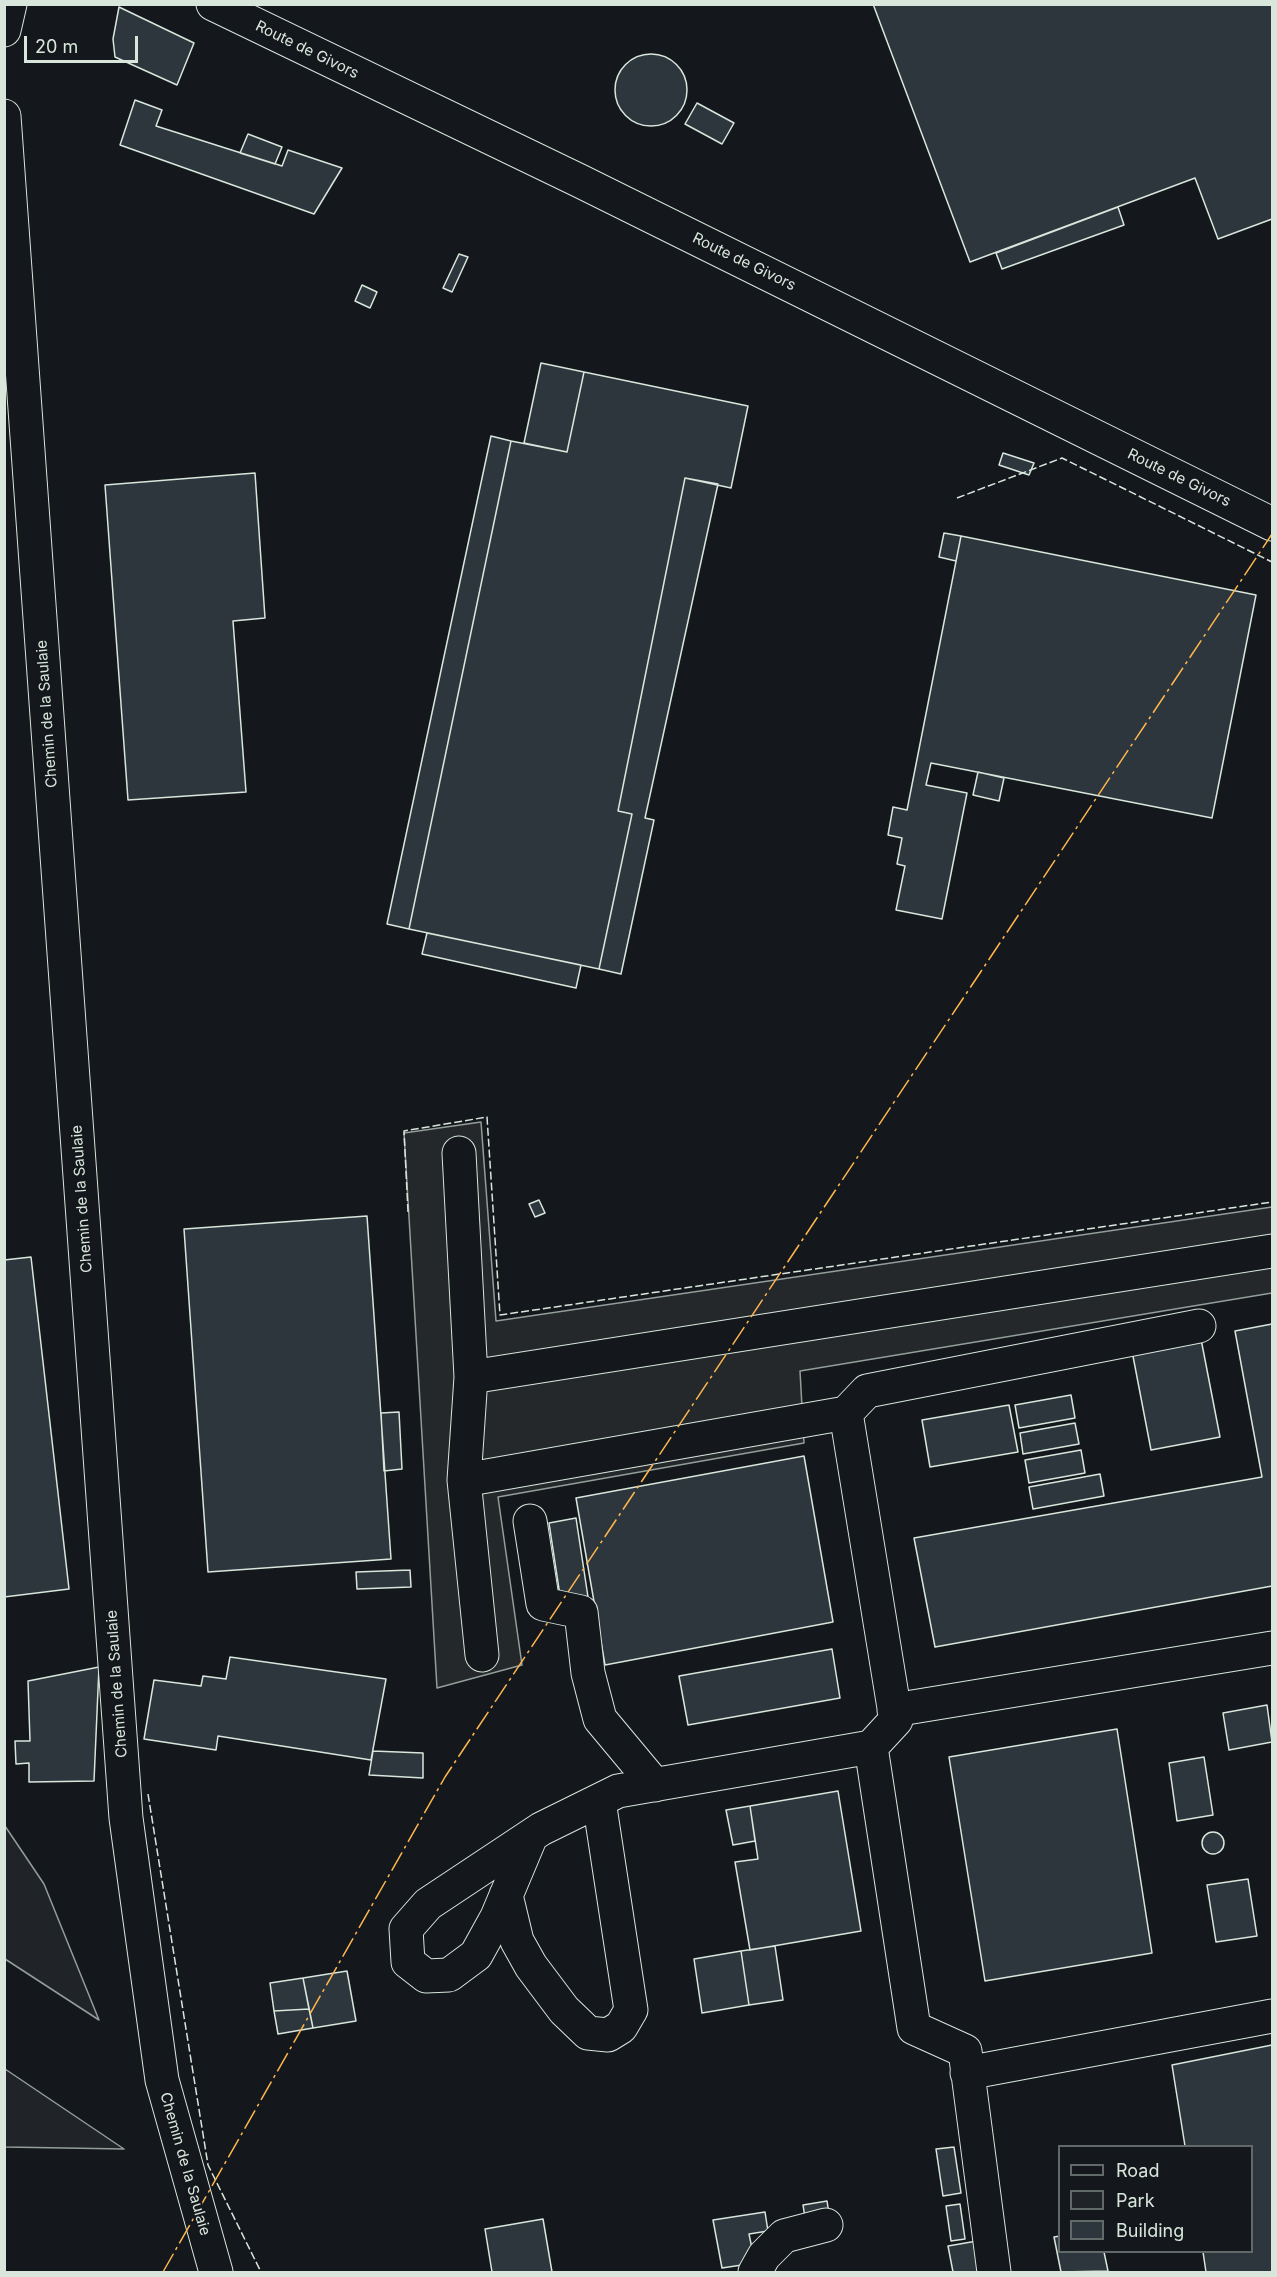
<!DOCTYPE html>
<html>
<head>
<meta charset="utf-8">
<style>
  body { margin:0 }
  #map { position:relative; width:1277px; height:2277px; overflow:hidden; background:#14181c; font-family:Inter,sans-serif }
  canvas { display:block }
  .frame { position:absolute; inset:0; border:6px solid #d8e6dc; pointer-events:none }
  .legend { position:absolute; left:1058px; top:2145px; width:195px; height:108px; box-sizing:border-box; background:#14181c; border:2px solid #626a69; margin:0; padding:8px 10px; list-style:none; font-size:18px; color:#d8e6dc }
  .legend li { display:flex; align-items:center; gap:12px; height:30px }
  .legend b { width:30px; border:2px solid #626a69 }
  .scale { position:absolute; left:24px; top:36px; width:114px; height:27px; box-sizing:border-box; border:3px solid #d8e6dc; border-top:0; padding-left:8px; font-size:18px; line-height:21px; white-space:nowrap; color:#d8e6dc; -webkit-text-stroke:4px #14181c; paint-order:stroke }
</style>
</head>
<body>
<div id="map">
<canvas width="1277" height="2277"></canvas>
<div class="frame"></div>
<ul class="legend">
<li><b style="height:8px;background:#14181c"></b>Road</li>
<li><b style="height:16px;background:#202428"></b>Park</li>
<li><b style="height:16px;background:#2c363c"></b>Building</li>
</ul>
<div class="scale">20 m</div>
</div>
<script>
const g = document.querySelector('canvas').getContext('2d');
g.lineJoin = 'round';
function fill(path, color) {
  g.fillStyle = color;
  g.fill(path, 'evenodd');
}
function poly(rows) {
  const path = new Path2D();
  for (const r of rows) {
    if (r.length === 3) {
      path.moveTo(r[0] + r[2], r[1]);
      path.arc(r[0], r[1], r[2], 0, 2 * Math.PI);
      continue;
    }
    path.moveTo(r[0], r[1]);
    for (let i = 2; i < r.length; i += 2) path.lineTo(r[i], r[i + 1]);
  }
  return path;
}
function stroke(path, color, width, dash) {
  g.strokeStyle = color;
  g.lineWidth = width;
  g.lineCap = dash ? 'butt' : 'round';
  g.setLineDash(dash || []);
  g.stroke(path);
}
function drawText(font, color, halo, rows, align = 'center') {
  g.font = font + ' Inter,sans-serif';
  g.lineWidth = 4.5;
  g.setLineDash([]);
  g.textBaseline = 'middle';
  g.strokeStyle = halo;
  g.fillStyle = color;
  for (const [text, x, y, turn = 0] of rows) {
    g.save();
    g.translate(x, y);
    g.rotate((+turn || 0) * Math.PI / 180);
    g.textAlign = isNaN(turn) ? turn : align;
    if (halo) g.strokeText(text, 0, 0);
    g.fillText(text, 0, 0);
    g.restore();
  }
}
const green = poly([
  [5,1826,44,1884,99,2020,5,1959,5,1826],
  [5,2069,124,2149,5,2147,5,2069]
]);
const parking = poly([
  [481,1122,496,1321,1272,1207,1272,1293,800,1371,804,1443,498,1497,522,1665,437,1688,404,1133,481,1122]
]);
const building = poly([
  [873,4,1272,4,1272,219,1218,239,1195,178,970,262,873,4],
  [119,7,194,43,177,85,115,57,113,39,119,7],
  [651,90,36],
  [135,100,162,110,156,126,282,166,288,150,342,168,314,214,120,145,135,100],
  [697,103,734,123,722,144,685,124,697,103],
  [248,134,282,147,275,164,240,153,248,134],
  [1118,207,1124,225,1002,269,996,253,1118,207],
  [459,254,468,257,452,292,443,288,459,254],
  [362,285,377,292,370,308,355,301,362,285],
  [541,363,584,372,567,452,524,443,541,363],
  [584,372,748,406,731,488,685,478,618,811,632,814,599,969,409,929,511,441,567,452,584,372],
  [491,436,511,441,409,929,387,924,491,436],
  [1003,453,1034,463,1029,475,999,465,1003,453],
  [255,473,265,618,233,621,246,792,128,800,105,485,255,473],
  [685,478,718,484,645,818,654,820,621,974,599,969,632,814,618,811,685,478],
  [944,533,961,536,956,561,939,557,944,533],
  [961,536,1256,595,1212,818,931,763,926,785,967,793,942,919,896,910,905,866,897,864,902,838,888,835,893,807,907,810,961,536],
  [978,772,1004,778,999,801,973,795,978,772],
  [427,933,581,965,576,988,422,954,427,933],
  [539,1200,545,1213,535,1217,529,1204,539,1200],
  [367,1216,391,1559,208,1572,184,1229,367,1216],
  [31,1257,69,1589,4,1597,4,1260,31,1257],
  [1272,1324,1272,1586,935,1647,914,1538,1262,1477,1235,1331,1272,1324],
  [1201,1339,1220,1437,1151,1450,1132,1351,1201,1339],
  [1071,1395,1075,1418,1019,1428,1015,1405,1071,1395],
  [1009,1405,1018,1452,930,1467,922,1420,1009,1405],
  [399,1412,402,1469,384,1471,381,1413,399,1412],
  [1075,1423,1079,1444,1023,1454,1020,1433,1075,1423],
  [1081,1450,1085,1473,1029,1483,1025,1460,1081,1450],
  [804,1456,833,1622,605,1665,576,1498,804,1456],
  [1100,1474,1104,1496,1033,1509,1029,1487,1100,1474],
  [576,1518,588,1597,561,1602,549,1523,576,1518],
  [410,1570,411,1587,357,1589,356,1572,410,1570],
  [832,1649,840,1698,688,1725,679,1676,832,1649],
  [230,1657,386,1679,371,1760,218,1736,216,1750,144,1739,154,1680,201,1686,203,1676,226,1679,230,1657],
  [99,1667,94,1781,29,1782,29,1763,16,1764,15,1741,30,1741,28,1681,99,1667],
  [1267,1705,1272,1742,1229,1750,1223,1713,1267,1705],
  [1117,1729,1152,1953,985,1981,949,1757,1117,1729],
  [373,1751,423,1753,423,1778,369,1775,373,1751],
  [1204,1757,1213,1815,1177,1821,1169,1763,1204,1757],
  [838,1791,861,1931,750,1950,735,1862,758,1859,750,1806,838,1791],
  [750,1806,755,1841,733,1845,726,1810,750,1806],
  [1213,1843,11],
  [1248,1879,1257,1936,1216,1942,1207,1885,1248,1879],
  [775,1946,783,2000,749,2005,741,1951,775,1946],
  [741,1951,749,2005,702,2013,694,1959,741,1951],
  [347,1971,356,2021,313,2028,303,1978,347,1971],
  [303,1978,309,2009,274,2011,270,1983,303,1978],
  [309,2009,313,2028,278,2034,274,2011,309,2009],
  [1272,2045,1272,2272,1206,2272,1203,2252,1252,2252,1252,2146,1185,2146,1172,2065,1272,2045],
  [954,2147,961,2193,943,2196,936,2149,954,2147],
  [827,2201,830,2220,806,2224,803,2205,827,2201],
  [960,2204,965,2239,951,2241,946,2206,960,2204],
  [765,2212,768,2231,749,2234,755,2263,722,2268,713,2220,765,2212],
  [543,2219,552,2272,492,2272,485,2229,543,2219],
  [1060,2236,1060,2252,1104,2252,1108,2271,1061,2272,1054,2237,1060,2236],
  [977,2241,982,2272,953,2272,948,2246,977,2241]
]);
const minor = poly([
  [213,4,580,181,1272,524],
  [4,30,10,4],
  [4,116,126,1818,162,2080,216,2272],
  [459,1153,471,1377,1272,1251],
  [846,1413,867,1391,1199,1326],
  [464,1480,471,1377],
  [530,1521,543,1604,581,1612,588,1673,600,1719,655,1785],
  [482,1655,464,1480,846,1413,896,1720,871,1747,914,2028,965,2051,994,2272],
  [894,1710,1272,1648],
  [531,1836,497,1917,476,1955,449,1975,426,1976,408,1962,406,1929,428,1904,541,1829,618,1791,871,1747],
  [506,1895,517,1941,531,1966,564,2010,588,2033,608,2035,621,2027,631,2010,599,1801],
  [967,2073,1272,2016],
  [755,2272,764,2256,784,2236,826,2225]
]);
const fence = poly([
  [957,498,1062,458,1272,562],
  [408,1212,404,1131,487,1117,500,1315,1272,1202],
  [148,1794,208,2165,261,2272]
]);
const power = poly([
  [163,2272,445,1777,1272,534]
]);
const streetNames = [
  ["Route de Givors",307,50,26],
  ["Route de Givors",744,262,26],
  ["Route de Givors",1179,478,26],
  ["Chemin de la Saulaie",47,714,-94],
  ["Chemin de la Saulaie",82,1199,-94],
  ["Chemin de la Saulaie",117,1684,-94],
  ["Chemin de la Saulaie",185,2164,74]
];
fill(green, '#202428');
stroke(green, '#939e99', 1.5);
fill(parking, '#24282b');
stroke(parking, '#939e99', 1.5);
fill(building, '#2c363c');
stroke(building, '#d8e6dc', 1.5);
stroke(minor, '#d8e6dc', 35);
stroke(minor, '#14181c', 33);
stroke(fence, '#d8e6dc', 1.5, [8, 3]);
stroke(power, '#ffb74d', 1.5, [21, 4.5, 3, 4.5]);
drawText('15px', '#d8e6dc', '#14181c', streetNames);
</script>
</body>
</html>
